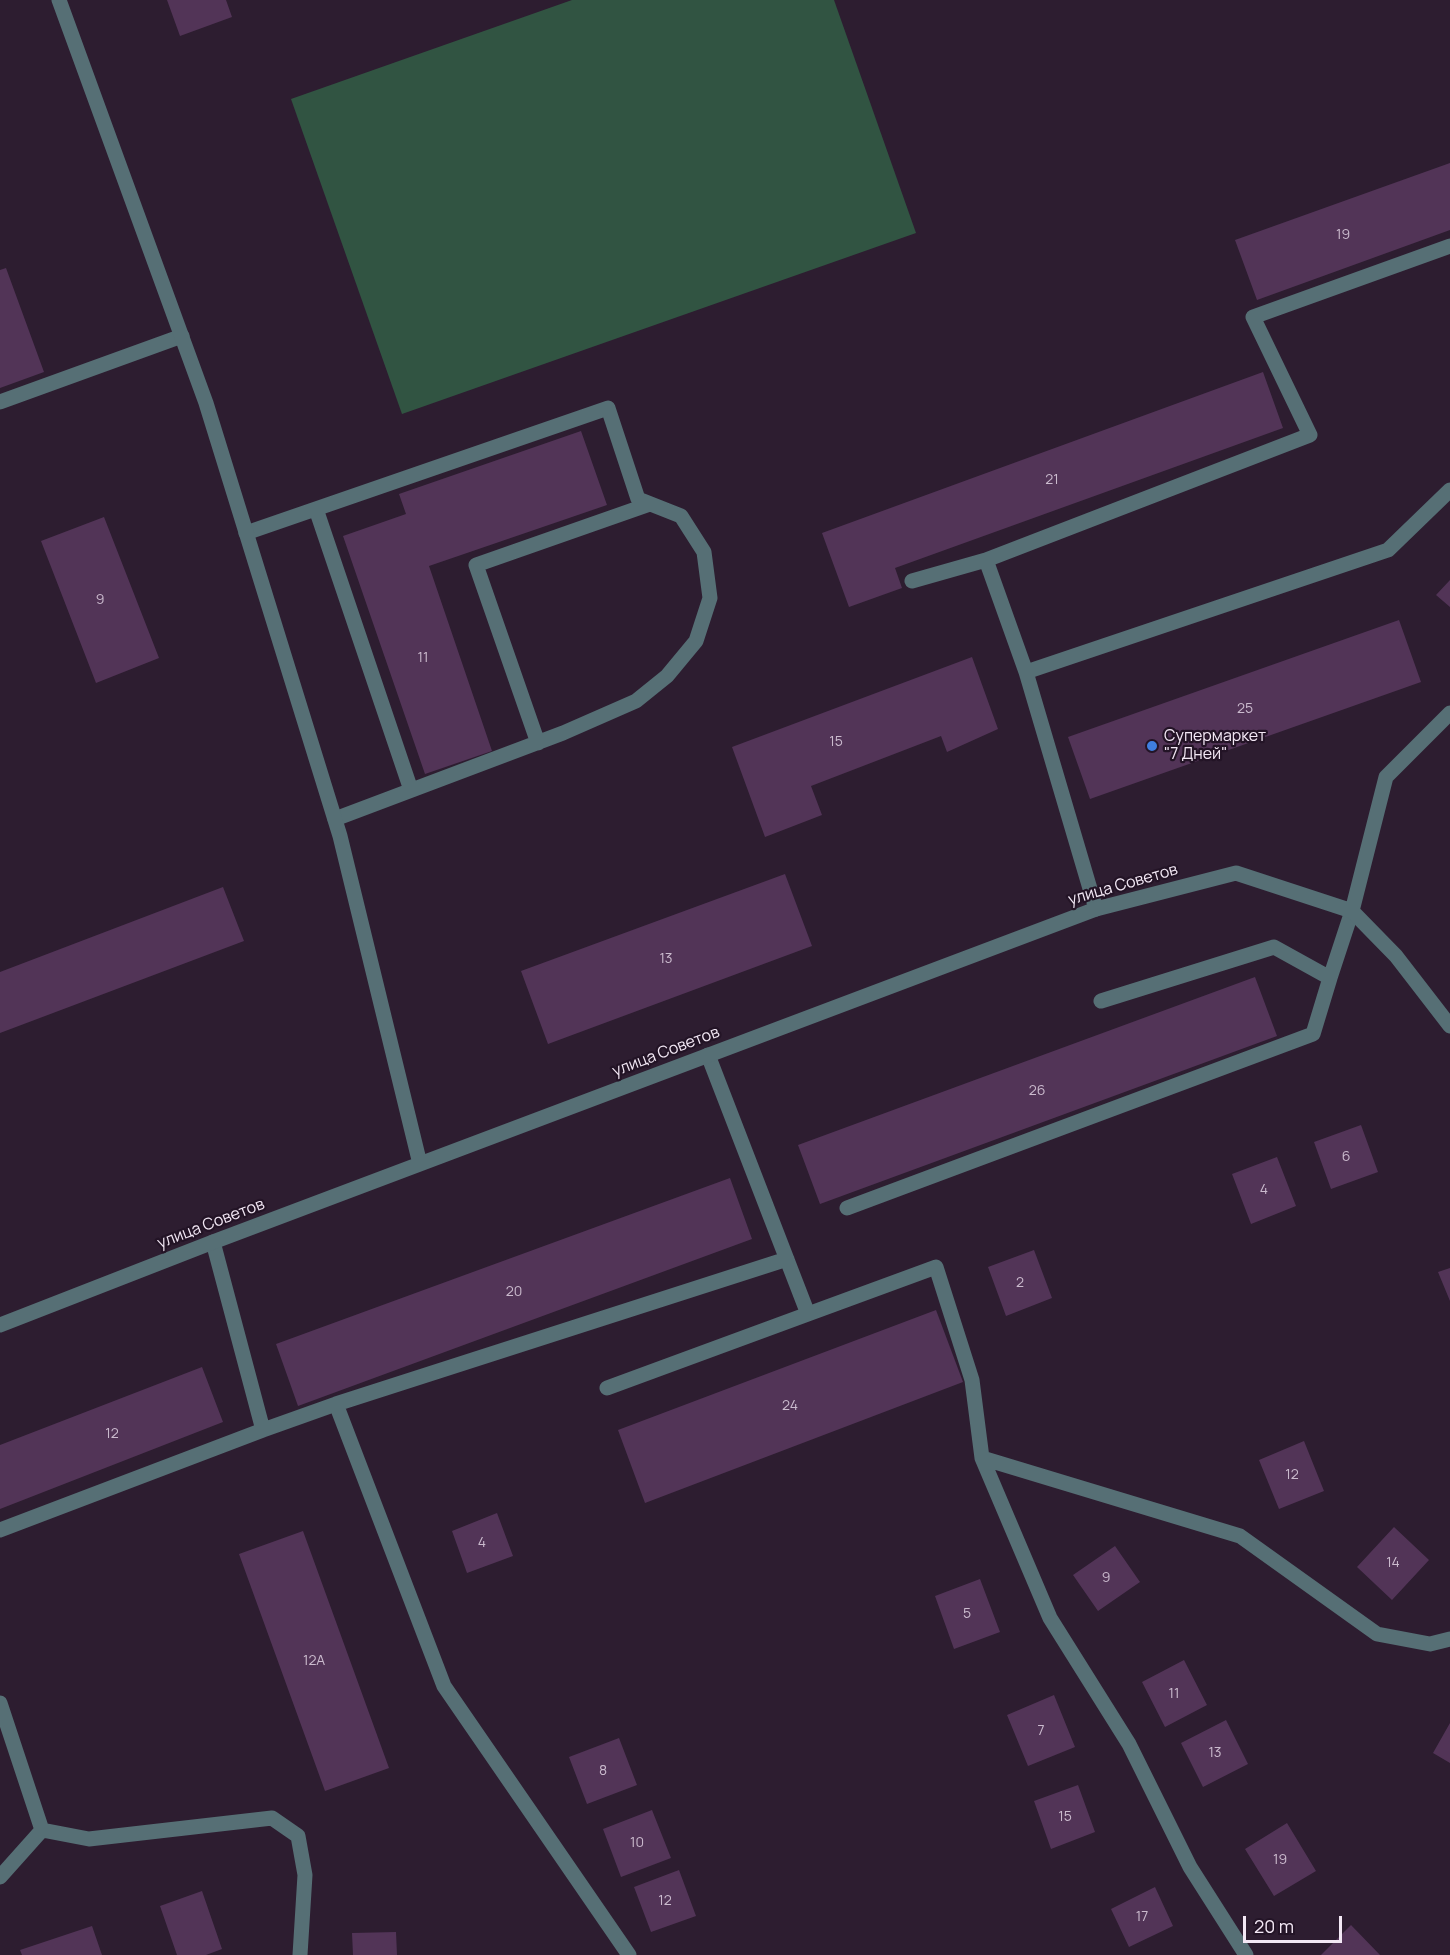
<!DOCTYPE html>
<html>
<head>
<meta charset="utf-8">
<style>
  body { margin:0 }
  #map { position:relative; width:1450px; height:1955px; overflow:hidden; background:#2d1d30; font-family:Manrope,sans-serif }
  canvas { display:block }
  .scale { position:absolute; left:1243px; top:1916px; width:99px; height:27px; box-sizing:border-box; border:3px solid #f3e8f5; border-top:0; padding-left:8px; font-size:18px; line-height:21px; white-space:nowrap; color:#f3e8f5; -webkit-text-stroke:4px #231426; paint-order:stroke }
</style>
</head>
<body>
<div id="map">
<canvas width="1450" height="1955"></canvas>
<div class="scale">20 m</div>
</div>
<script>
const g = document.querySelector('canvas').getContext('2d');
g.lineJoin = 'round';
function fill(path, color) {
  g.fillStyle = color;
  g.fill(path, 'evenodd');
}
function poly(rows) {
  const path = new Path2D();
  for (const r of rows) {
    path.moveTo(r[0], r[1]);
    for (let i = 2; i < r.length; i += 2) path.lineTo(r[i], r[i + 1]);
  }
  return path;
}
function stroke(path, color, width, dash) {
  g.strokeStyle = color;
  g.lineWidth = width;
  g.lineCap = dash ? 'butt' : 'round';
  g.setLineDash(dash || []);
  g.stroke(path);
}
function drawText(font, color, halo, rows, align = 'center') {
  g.font = font + ' Manrope,sans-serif';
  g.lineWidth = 4.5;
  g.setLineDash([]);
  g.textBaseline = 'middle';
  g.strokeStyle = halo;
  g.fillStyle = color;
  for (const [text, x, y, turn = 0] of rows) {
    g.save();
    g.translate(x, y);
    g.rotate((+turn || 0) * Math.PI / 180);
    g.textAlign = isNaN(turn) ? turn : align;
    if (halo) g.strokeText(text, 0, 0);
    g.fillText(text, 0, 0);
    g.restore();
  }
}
const green = poly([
  [572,0,834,0,916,233,402,414,291,99]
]);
const building = poly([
  [167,0,226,0,232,17,180,36],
  [1450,163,1450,230,1257,300,1235,240],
  [6,268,44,372,0,388,0,270],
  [1263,372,1283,428,895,568,902,588,849,607,822,533],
  [581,431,607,505,429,566,492,751,425,774,343,536,406,514,399,494],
  [104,517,159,658,96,683,41,541],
  [1450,580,1450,607,1436,595],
  [1399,620,1421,682,1090,799,1068,737],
  [972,657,998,729,947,752,941,736,811,786,822,815,765,837,732,747],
  [785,874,812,946,548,1044,521,971],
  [223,887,244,941,0,1033,0,972],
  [1255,977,1277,1036,820,1204,798,1145],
  [1361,1125,1378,1172,1331,1189,1314,1142],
  [1277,1157,1296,1206,1251,1224,1232,1174],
  [730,1178,752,1239,298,1406,276,1344],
  [1034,1250,1052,1298,1006,1316,988,1267],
  [1450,1268,1450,1301,1438,1272],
  [936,1310,963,1382,645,1503,618,1430],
  [202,1367,223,1422,0,1509,0,1445],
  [1304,1441,1324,1491,1279,1509,1259,1460],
  [497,1513,513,1556,467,1573,452,1531],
  [1394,1527,1429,1560,1392,1600,1357,1567],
  [303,1531,389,1768,325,1791,239,1554],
  [1115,1546,1140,1582,1098,1611,1073,1575],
  [980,1579,1000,1632,954,1649,935,1596],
  [1184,1660,1207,1705,1165,1727,1142,1682],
  [1054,1695,1075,1747,1028,1766,1007,1715],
  [1226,1720,1248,1764,1203,1787,1181,1743],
  [1450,1723,1450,1763,1433,1753],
  [619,1738,637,1785,587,1804,569,1757],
  [1078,1785,1095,1832,1051,1849,1034,1801],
  [652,1810,671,1858,621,1877,603,1829],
  [1287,1823,1316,1871,1274,1896,1245,1849],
  [679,1870,696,1916,651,1932,634,1887],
  [1155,1887,1173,1926,1129,1947,1111,1909],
  [202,1891,222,1949,206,1955,177,1955,160,1906],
  [1351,1925,1380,1955,1321,1955],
  [92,1926,102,1955,22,1955,20,1950],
  [396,1932,397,1955,353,1955,352,1933]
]);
const lane = poly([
  [0,402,182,336],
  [316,509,411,790],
  [246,533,608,408,638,499,681,516,704,552,710,598,696,641,667,676,636,701,563,733,335,819],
  [986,560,1026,672,1388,550,1450,490],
  [912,581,986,560,1310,435,1253,317,1450,246],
  [1026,672,1096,909],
  [538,743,476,565,650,504],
  [1101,1001,1274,947,1330,978,1352,911],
  [708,1055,808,1314,936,1267,972,1380,982,1458],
  [847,1208,1313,1034,1330,978],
  [213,1242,263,1430,336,1404,444,1686,629,1955],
  [607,1388,808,1314],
  [336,1404,787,1259],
  [0,1530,263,1430],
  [0,1703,42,1830,89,1839,272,1818,298,1836,305,1875,300,1955],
  [0,1877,42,1830],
  [1246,1955,1190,1867,1129,1744,1050,1618,982,1458,1240,1536,1377,1634,1430,1644,1450,1639]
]);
const street = poly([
  [59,0,206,403,340,836,420,1164],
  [1352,911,1386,777,1450,713],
  [0,1325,213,1242,1096,909,1236,873,1352,911,1396,956,1450,1026]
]);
const markers = [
  [1152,746,6,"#3f7fe0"]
];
const numberNames = [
  ["19",1343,235],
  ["21",1052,480],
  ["9",100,600],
  ["11",423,658],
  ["25",1245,709],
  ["15",836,742],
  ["13",666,959],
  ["26",1037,1091],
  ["6",1346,1157],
  ["4",1264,1190],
  ["2",1020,1283],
  ["20",514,1292],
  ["24",790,1406],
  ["12",112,1434],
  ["12",1292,1475],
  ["4",482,1543],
  ["14",1393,1563],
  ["9",1106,1578],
  ["5",967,1614],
  ["12А",314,1661],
  ["11",1174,1694],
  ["7",1041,1731],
  ["13",1215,1753],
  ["8",603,1771],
  ["15",1065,1817],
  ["10",637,1843],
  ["19",1280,1860],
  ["12",665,1901],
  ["17",1142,1917]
];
const poiNames = [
  ["Супермаркет",1164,737],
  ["\"7 Дней\"",1164,755]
];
const streetNames = [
  ["улица Советов",1123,885,-16],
  ["улица Советов",666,1052,-21],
  ["улица Советов",211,1224,-21]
];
fill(green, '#315442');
fill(building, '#523457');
stroke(lane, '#566f75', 15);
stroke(street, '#566f75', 15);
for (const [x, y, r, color] of markers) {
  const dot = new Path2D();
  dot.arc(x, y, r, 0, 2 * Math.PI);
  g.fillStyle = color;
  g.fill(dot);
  stroke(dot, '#231426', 2);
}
drawText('14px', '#cbbbce', null, numberNames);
drawText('16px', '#f3e8f5', '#231426', poiNames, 'left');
drawText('16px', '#f3e8f5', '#231426', streetNames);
</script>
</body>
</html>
